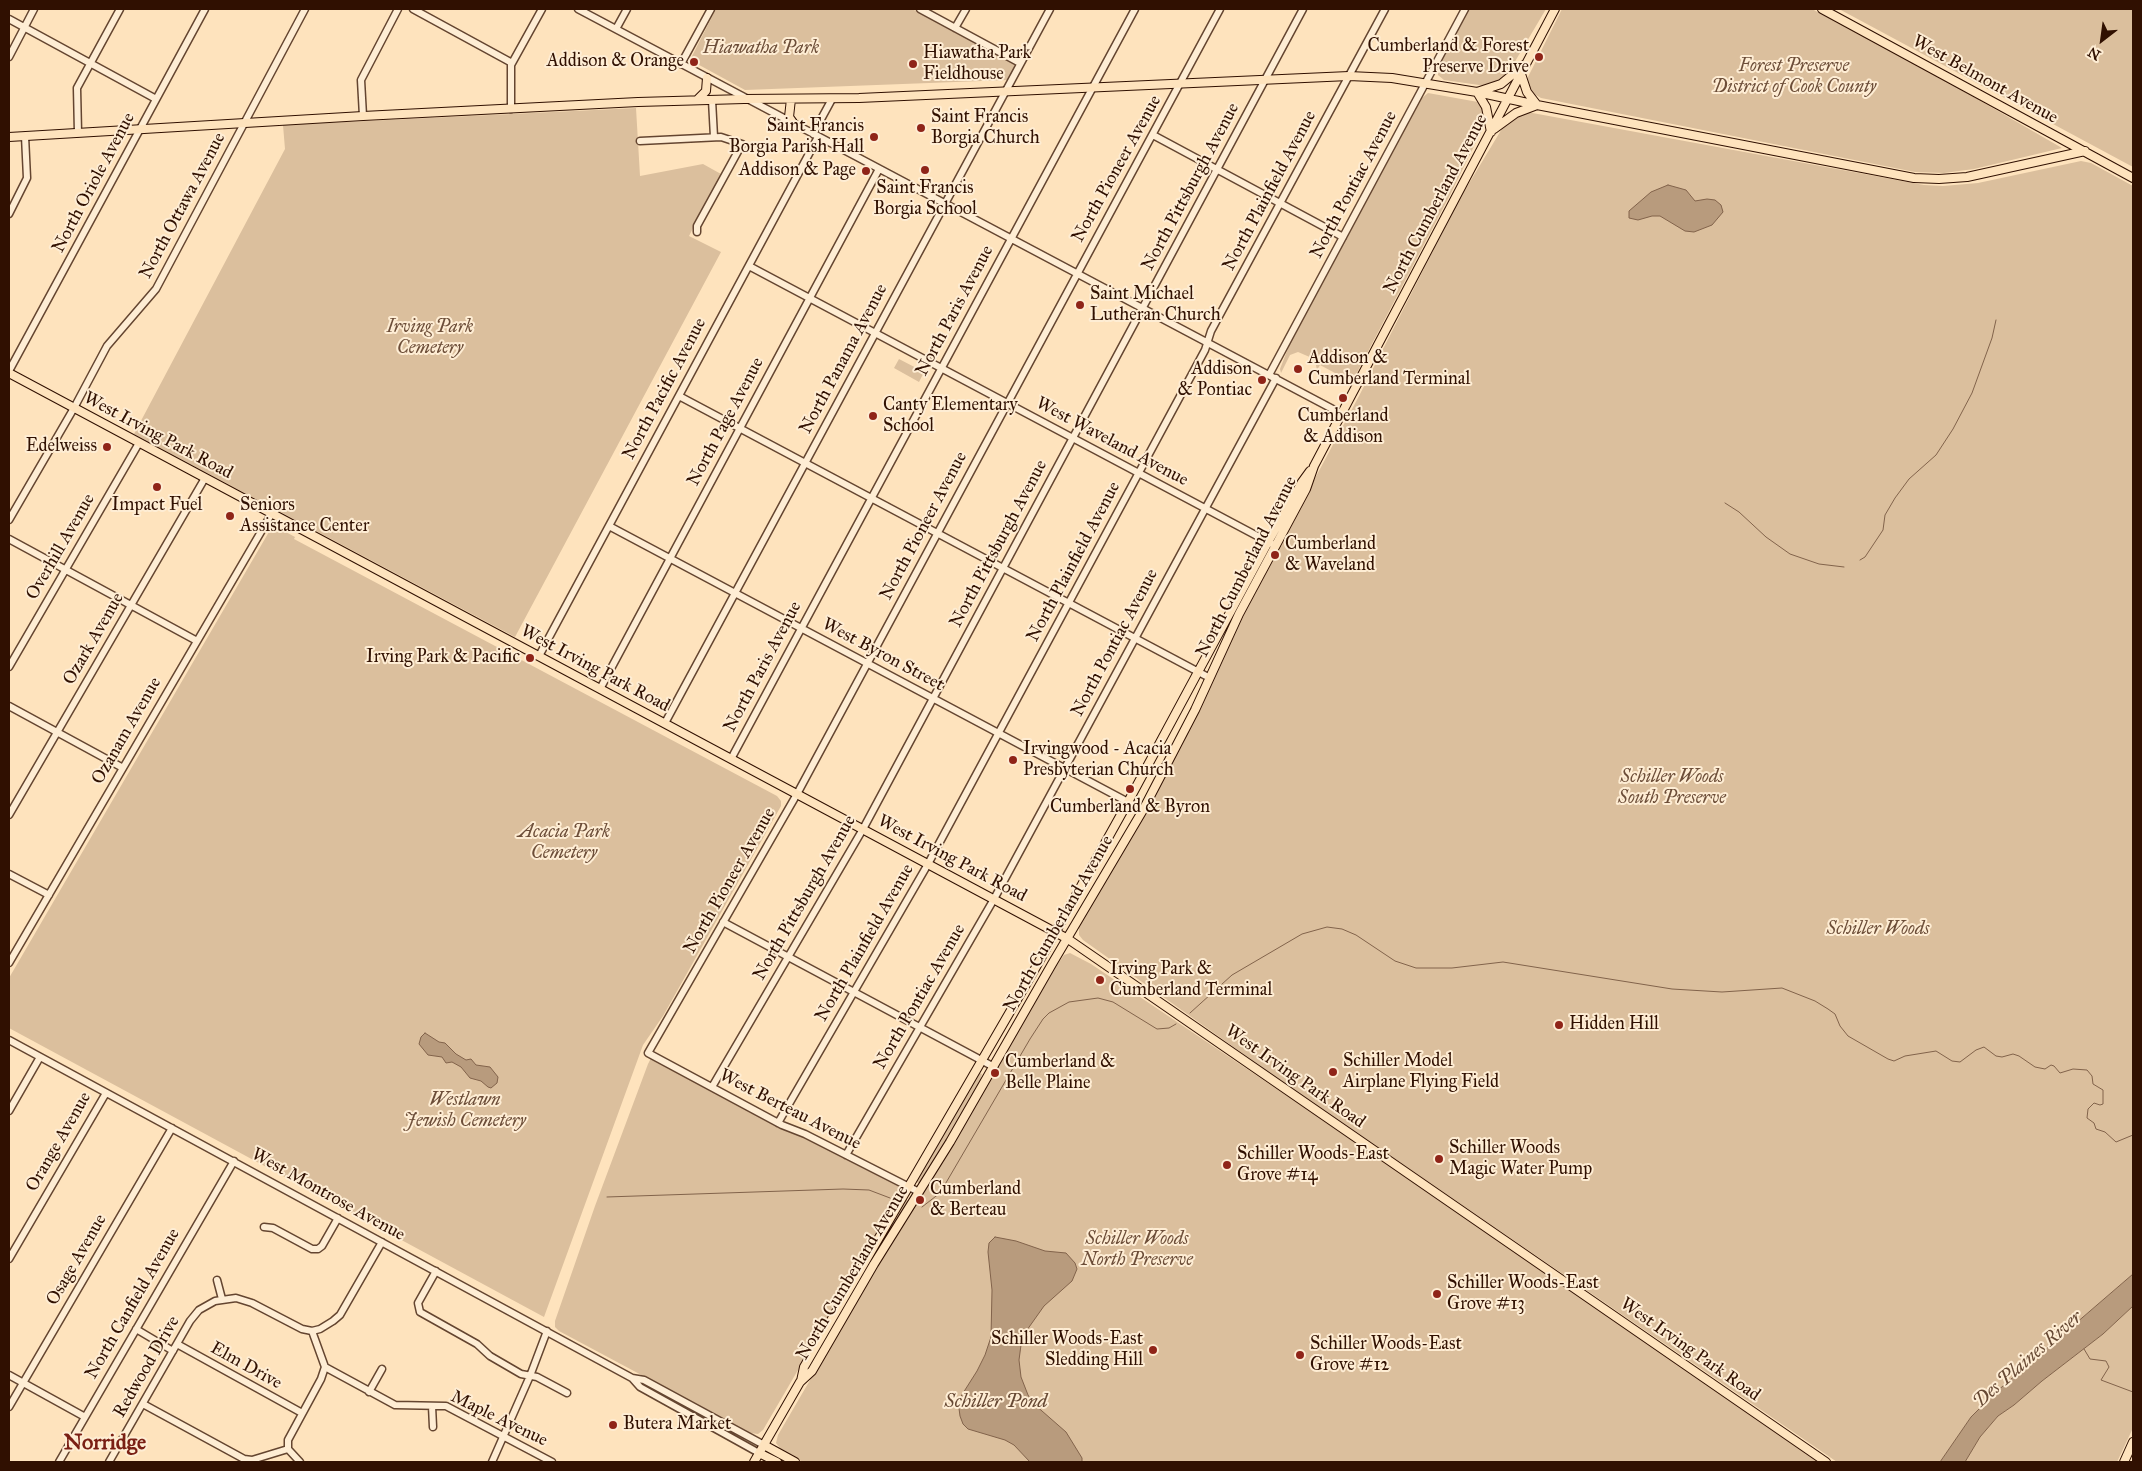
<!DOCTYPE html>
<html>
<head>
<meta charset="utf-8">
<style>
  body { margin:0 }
  #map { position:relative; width:2142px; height:1471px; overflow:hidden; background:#fee3bd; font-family:"IM FELL Great Primer",serif }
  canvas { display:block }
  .frame { position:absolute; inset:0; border:10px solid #301001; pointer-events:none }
  .north { position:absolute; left:2077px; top:15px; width:50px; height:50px; -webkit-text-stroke:4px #feedd4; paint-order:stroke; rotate:210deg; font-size:14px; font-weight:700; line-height:20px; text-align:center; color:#301001 }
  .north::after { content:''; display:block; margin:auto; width:18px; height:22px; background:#301001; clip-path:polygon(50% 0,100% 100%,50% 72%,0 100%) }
</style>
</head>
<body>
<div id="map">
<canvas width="2142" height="1471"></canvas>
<div class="frame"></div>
<div class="north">N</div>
</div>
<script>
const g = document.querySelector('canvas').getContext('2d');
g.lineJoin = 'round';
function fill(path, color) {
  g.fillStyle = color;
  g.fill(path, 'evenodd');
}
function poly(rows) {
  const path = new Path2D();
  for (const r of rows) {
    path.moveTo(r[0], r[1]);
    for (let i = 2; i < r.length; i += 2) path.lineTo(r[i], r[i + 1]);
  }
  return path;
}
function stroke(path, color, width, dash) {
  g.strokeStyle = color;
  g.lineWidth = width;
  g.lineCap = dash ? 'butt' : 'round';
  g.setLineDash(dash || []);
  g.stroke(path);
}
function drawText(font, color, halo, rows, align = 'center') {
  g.font = font + ' "IM FELL Great Primer",serif';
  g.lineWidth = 4;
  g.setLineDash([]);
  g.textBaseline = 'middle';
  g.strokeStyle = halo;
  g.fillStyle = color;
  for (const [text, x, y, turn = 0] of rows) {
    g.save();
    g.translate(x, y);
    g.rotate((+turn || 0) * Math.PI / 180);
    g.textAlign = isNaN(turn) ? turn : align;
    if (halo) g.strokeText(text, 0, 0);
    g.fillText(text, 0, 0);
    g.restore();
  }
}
const green = poly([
  [716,9,912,9,1014,63,1015,66,1008,80,745,90,690,60],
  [1468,9,1546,9,1507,75,1499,81,1486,86,1444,80,1438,75,1438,70,1436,68],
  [1562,9,1812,9,1953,85,2062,148,1974,169,1944,173,1915,172,1541,98,1529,91,1527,79],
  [1839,9,2133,9,2133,167],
  [1428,93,1478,102,1484,110,1485,124,1450,195,1353,380,1350,381,1320,365,1317,370,1315,361,1312,358,1298,352,1290,355,1281,373,1280,369,1289,346,1422,98],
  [636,108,640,176,703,164,721,174,689,236,721,252,515,637,134,434,285,149,283,125],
  [1527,112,1924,185,1943,186,1978,183,2081,161,2091,163,2133,186,2133,1274,1996,1392,1971,1417,1940,1462,1837,1462,1280,1080,1083,940,1079,935,1079,926,1172,762,1228,641,1359,396,1459,200,1503,127,1514,117],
  [899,359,924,372,919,382,894,368],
  [273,525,295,537,294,539,777,796,781,801,781,806,663,1016,643,1045,544,1317,9,1028,9,978],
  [1070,953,1091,964,1302,1106,1820,1462,803,1462,782,1451,776,1443,778,1435,869,1279,934,1176,1057,965,1064,955],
  [651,1058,902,1188,854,1274,763,1430,758,1434,750,1433,559,1331,555,1327,555,1321,595,1206,648,1064],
  [980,1073,982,1074,979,1086,922,1182,919,1184,916,1181],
  [905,1199,908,1201,906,1208,810,1366],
  [2133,1306,2133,1428,2117,1462,1965,1462,1980,1437,1998,1416,2014,1405,2042,1381,2103,1334]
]);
const water = poly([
  [1668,185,1686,190,1695,201,1707,199,1715,200,1721,205,1723,212,1712,225,1694,232,1685,231,1660,216,1652,216,1638,220,1629,218,1629,211,1651,192,1668,185],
  [425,1033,439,1042,445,1043,456,1054,466,1060,471,1059,476,1065,490,1067,498,1077,497,1083,491,1088,488,1087,481,1081,470,1078,461,1067,452,1062,446,1063,442,1057,428,1055,419,1044,421,1037,425,1033],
  [995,1237,1016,1241,1045,1251,1066,1253,1075,1263,1077,1269,1072,1281,1044,1306,1027,1330,1021,1345,1019,1360,1021,1377,1028,1395,1034,1404,1066,1432,1082,1458,1082,1462,1030,1462,1014,1445,1005,1440,968,1429,963,1424,960,1416,958,1401,977,1371,985,1355,991,1337,992,1290,988,1252,989,1243,995,1237],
  [2133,1274,2133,1306,2103,1334,2042,1381,2014,1405,1998,1416,1980,1437,1965,1462,1940,1462,1971,1417,1996,1392,2133,1274]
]);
const stream = poly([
  [1725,503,1739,512,1766,537,1790,554,1819,564,1844,567],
  [1860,560,1865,557,1883,530,1885,515,1895,498,1909,479,1936,455,1953,429,1972,393,1992,338,1996,320],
  [1190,1013,1232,975,1302,934,1327,927,1342,929,1356,935,1395,961,1416,968,1452,968,1503,962,1672,989,1722,992,1782,988,1815,1001,1828,1009,1835,1014,1840,1026,1848,1036,1888,1059,1894,1061,1905,1056,1936,1051,1952,1061,1960,1062,1976,1050,1984,1047,1996,1056,2002,1057,2013,1054,2019,1056,2035,1067,2045,1069,2051,1065,2054,1066,2060,1073,2073,1069,2087,1070,2092,1076,2093,1084,2103,1090,2103,1104,2100,1105,2094,1103,2088,1109,2087,1118,2094,1123,2096,1129,2105,1132,2116,1142,2133,1135],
  [607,1197,843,1189,869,1190,890,1198],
  [922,1207,940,1193,1030,1039,1043,1019,1049,1013,1069,1002,1098,998,1113,1002,1157,1029,1169,1028,1176,1024],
  [2084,1349,2090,1359,2106,1361,2109,1367,2101,1380,2133,1392]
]);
const minor = poly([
  [413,9,512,63],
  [578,9,1342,414],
  [920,9,1020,63],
  [9,19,156,99],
  [955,28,966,9],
  [616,29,627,9],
  [9,57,34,9],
  [681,64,711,9],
  [712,100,714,137],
  [511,109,511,65,542,9],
  [363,116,361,80,398,9],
  [78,133,77,88,120,9],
  [813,134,832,99],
  [1153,135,1343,237],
  [640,141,721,137,742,144,697,226,697,232],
  [9,214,27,178,25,136],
  [749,266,1276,546],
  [9,371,205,9],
  [1269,375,1465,9],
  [679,396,1208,677],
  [9,520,74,408,107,346,156,289,305,9],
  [609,526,1143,810],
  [9,539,197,641],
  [539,656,818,137],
  [9,667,139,443],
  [600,689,879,169],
  [9,706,123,768],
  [665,723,1050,9],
  [731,759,1135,9],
  [9,815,205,478],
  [9,874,49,895],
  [723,922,994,1067],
  [9,963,272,513],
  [9,1040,632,1378,644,1380,764,1445],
  [712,1087,863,829,1303,9],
  [9,1111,40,1057],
  [778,1123,928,864,1205,350,1211,331,1385,9],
  [846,1155,994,899,1276,378],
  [919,1192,805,1134,782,1125,648,1053,797,794,1220,9],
  [264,1227,273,1228,312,1249,318,1249,322,1246,338,1218],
  [9,1259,106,1093],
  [436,1271,418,1303,420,1312,477,1344,490,1356,521,1374,537,1377,567,1393],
  [217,1280,222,1299],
  [136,1329,173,1351],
  [177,1344,302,1413],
  [325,1367,395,1405,446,1406,552,1462],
  [9,1375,85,1417],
  [632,1378,640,1387,759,1453],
  [369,1392,382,1369],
  [143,1404,244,1459,252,1460,288,1449],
  [432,1406,433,1427],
  [9,1407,172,1128],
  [59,1462,234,1161],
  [109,1462,190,1321,199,1310,215,1301,236,1298,252,1303,302,1329,312,1331,320,1329,333,1321,340,1315,382,1242],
  [300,1462,288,1449,288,1440,321,1379,325,1367,312,1331],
  [492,1462,530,1376,547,1331]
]);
const major = poly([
  [1822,9,2133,178],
  [1521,74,1527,92,1537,105],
  [791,99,789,117,794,124],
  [697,100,706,91,707,78],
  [1494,129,1516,113,1537,105],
  [1491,132,1486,107,1477,92,1501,84,1524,65],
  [9,137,363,116,638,102,744,99,859,98,1349,76,1392,78,1477,92,1537,105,1914,178,1939,179,1967,177,2085,151],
  [9,373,1068,939,1826,1462],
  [801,1381,804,1367,1036,967,1128,802,1268,542,1302,482,1310,471],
  [764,1445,795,1462],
  [759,1453,777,1462],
  [754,1462,800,1382,812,1371,874,1264,950,1142,1052,964,1143,810,1195,710,1239,614,1306,489,1314,466,1555,9],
  [2124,1462,2133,1442]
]);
const markers = [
  [1539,57,5,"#8f2418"],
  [694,62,5,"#8f2418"],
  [913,64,5,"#8f2418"],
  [921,128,5,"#8f2418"],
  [874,137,5,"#8f2418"],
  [925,170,5,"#8f2418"],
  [866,171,5,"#8f2418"],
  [1080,305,5,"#8f2418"],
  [1298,369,5,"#8f2418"],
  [1262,380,5,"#8f2418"],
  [1343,398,5,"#8f2418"],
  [873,416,5,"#8f2418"],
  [107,447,5,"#8f2418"],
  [157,487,5,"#8f2418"],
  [230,516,5,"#8f2418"],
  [1275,555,5,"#8f2418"],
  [530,658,5,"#8f2418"],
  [1013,760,5,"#8f2418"],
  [1130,789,5,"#8f2418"],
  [1100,980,5,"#8f2418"],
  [1559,1025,5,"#8f2418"],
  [1333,1072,5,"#8f2418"],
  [995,1073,5,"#8f2418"],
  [1439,1159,5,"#8f2418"],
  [1227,1165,5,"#8f2418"],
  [920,1200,5,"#8f2418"],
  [1437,1294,5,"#8f2418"],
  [1153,1350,5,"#8f2418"],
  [1300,1355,5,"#8f2418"],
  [613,1425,5,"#8f2418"]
];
const poiNames = [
  ["Cumberland & Forest",1529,47,"right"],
  ["Preserve Drive",1529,68,"right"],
  ["Hiawatha Park",923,54],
  ["Fieldhouse",923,75],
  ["Addison & Orange",684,62,"right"],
  ["Saint Francis",931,118],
  ["Borgia Church",931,139],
  ["Saint Francis",864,127,"right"],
  ["Borgia Parish Hall",864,148,"right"],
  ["Addison & Page",856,171,"right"],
  ["Saint Francis",925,189,"center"],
  ["Borgia School",925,210,"center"],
  ["Saint Michael",1090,295],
  ["Lutheran Church",1090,316],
  ["Addison &",1308,359],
  ["Cumberland Terminal",1308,380],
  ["Addison",1252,370,"right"],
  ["& Pontiac",1252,391,"right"],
  ["Canty Elementary",883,406],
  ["School",883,427],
  ["Cumberland",1343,417,"center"],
  ["& Addison",1343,438,"center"],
  ["Edelweiss",97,447,"right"],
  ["Impact Fuel",157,506,"center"],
  ["Seniors",240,506],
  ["Assistance Center",240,527],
  ["Cumberland",1285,545],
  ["& Waveland",1285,566],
  ["Irving Park & Pacific",520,658,"right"],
  ["Irvingwood - Acacia",1023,750],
  ["Presbyterian Church",1023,771],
  ["Cumberland & Byron",1130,808,"center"],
  ["Irving Park &",1110,970],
  ["Cumberland Terminal",1110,991],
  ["Hidden Hill",1569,1025],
  ["Schiller Model",1343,1062],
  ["Airplane Flying Field",1343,1083],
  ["Cumberland &",1005,1063],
  ["Belle Plaine",1005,1084],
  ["Schiller Woods",1449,1149],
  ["Magic Water Pump",1449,1170],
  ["Schiller Woods-East",1237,1155],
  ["Grove #14",1237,1176],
  ["Cumberland",930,1190],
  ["& Berteau",930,1211],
  ["Schiller Woods-East",1447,1284],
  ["Grove #13",1447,1305],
  ["Schiller Woods-East",1143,1340,"right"],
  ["Sledding Hill",1143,1361,"right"],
  ["Schiller Woods-East",1310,1345],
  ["Grove #12",1310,1366],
  ["Butera Market",623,1425]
];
const parkNames = [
  ["Hiawatha Park",761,49],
  ["Forest Preserve",1794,67],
  ["District of Cook County",1794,88],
  ["Irving Park",430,328],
  ["Cemetery",430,349],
  ["Schiller Woods",1672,778],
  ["South Preserve",1672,799],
  ["Acacia Park",564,833],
  ["Cemetery",564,854],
  ["Schiller Woods",1878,930],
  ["Westlawn",465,1101],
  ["Jewish Cemetery",465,1122],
  ["Schiller Woods",1137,1240],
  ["North Preserve",1137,1261]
];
const streetNames = [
  ["West Belmont Avenue",1985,80,29],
  ["North Pioneer Avenue",1117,169,-61],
  ["North Oriole Avenue",94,183,-62],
  ["North Pontiac Avenue",1354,185,-62],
  ["North Pittsburgh Avenue",1191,187,-62],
  ["North Plainfield Avenue",1270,191,-62],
  ["North Cumberland Avenue",1436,204,-62],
  ["North Ottawa Avenue",183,206,-62],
  ["North Paris Avenue",955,311,-62],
  ["North Panama Avenue",844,359,-62],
  ["North Pacific Avenue",665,389,-62],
  ["North Page Avenue",726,422,-62],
  ["West Irving Park Road",158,436,28],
  ["West Waveland Avenue",1112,442,28],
  ["North Pioneer Avenue",924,526,-62],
  ["North Pittsburgh Avenue",999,544,-62],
  ["Overhill Avenue",61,547,-60],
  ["North Plainfield Avenue",1074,562,-62],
  ["North Cumberland Avenue",1247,567,-63],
  ["Ozark Avenue",94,639,-60],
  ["North Pontiac Avenue",1115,643,-62],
  ["West Byron Street",883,655,28],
  ["North Paris Avenue",763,667,-62],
  ["West Irving Park Road",595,669,28],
  ["Ozanam Avenue",127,731,-60],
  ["West Irving Park Road",952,859,28],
  ["North Pioneer Avenue",730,881,-60],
  ["North Pittsburgh Avenue",805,898,-60],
  ["North Cumberland Avenue",1059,924,-60],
  ["North Plainfield Avenue",865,943,-60],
  ["North Pontiac Avenue",920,997,-60],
  ["West Irving Park Road",1295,1077,35],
  ["West Berteau Avenue",790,1110,27],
  ["Orange Avenue",59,1142,-60],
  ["West Montrose Avenue",328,1195,29],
  ["Osage Avenue",77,1260,-60],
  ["North Cumberland Avenue",853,1273,-59],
  ["North Canfield Avenue",133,1304,-60],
  ["West Irving Park Road",1690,1350,35],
  ["Elm Drive",246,1366,29],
  ["Redwood Drive",147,1367,-60],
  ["Maple Avenue",499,1419,26]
];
const waterNames = [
  ["Des Plaines River",2028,1360,-41],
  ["Schiller Pond",996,1402]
];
const districtNames = [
  ["Norridge",105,1444]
];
fill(green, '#dbbf9d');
fill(water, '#b89b7d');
stroke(water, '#82634b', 1);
stroke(stream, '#82634b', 1);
stroke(minor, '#644530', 9);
stroke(major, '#301001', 10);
stroke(minor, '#feedd4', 6);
stroke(major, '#fee3bd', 8);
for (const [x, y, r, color] of markers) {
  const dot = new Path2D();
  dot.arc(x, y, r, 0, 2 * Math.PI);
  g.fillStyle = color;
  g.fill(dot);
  stroke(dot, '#feedd4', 2);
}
drawText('18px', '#301001', '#feedd4', poiNames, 'left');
drawText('italic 18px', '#6c4d38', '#feedd4', parkNames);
drawText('18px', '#301001', '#feedd4', streetNames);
drawText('italic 19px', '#664833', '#feedd4', waterNames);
drawText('bold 22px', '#7a1f14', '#feedd4', districtNames);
</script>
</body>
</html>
